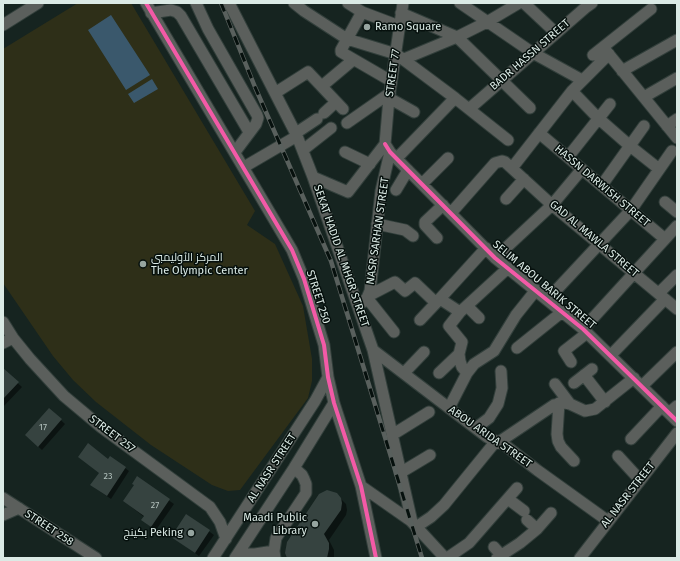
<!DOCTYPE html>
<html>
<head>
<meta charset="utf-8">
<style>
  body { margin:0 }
  #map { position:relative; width:680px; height:561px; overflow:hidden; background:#162420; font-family:"Fira Sans",sans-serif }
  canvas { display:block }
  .frame { position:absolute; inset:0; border:4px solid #dbeae5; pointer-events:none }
</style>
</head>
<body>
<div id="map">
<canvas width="680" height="561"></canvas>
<div class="frame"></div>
</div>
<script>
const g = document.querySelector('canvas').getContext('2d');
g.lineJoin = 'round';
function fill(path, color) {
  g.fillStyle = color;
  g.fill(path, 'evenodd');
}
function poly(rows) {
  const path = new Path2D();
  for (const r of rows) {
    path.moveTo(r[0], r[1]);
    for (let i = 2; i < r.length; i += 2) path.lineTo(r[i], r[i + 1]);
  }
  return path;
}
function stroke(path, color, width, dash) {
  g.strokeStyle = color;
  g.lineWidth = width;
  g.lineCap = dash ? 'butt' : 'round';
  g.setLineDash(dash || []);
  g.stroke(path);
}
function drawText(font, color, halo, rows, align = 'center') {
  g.font = font + ' "Fira Sans",Cairo,sans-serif';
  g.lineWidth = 3;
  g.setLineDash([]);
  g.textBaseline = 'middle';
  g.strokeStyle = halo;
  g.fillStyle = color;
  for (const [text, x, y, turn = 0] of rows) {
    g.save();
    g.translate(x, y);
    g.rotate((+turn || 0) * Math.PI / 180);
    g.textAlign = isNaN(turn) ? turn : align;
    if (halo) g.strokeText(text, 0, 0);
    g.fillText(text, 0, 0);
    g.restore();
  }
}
const green = poly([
  [78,3,131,3,255,211,247,225,275,244,303,306,312,359,312,381,308,398,240,490,228,491,212,485,151,445,96,402,73,380,53,356,3,283,3,49]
]);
const water = poly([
  [111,15,150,75,126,90,88,30],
  [152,79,158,89,134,103,128,94]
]);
const shadow = poly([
  [3,370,22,387,3,407],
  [49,409,65,424,42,450,30,439],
  [110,457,129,471,111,499,95,488],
  [137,478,174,504,156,530,147,524,144,517,124,501,135,485],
  [336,494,346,504,347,510,346,515,329,540,334,550,334,558,289,558],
  [187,515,214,535,199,556,172,536]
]);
const building = poly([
  [3,368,19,382,3,399],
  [49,408,62,419,38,447,25,435],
  [88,443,108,459,110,456,126,467,107,496,90,485,99,473,78,457],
  [137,476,170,499,151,527,141,520,144,516,123,501,134,485,132,484],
  [327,490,337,493,341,498,342,503,341,510,324,534,329,543,329,549,327,558,287,558,285,553,287,542,319,494],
  [186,514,210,530,195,553,171,537]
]);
const minor = poly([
  [146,3,292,250,304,279,324,345,328,377,334,403,361,486,376,558],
  [196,3,208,29,257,115,258,118,256,124,235,152],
  [229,3,297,136,313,177,373,350,412,522],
  [294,3,304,11,347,39,396,54,455,98,508,140],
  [348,3,362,12,399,26],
  [460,3,533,53,582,80],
  [524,3,556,33],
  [362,12,341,50,341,52,391,81],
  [151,13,171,10,177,12,181,16,249,132],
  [401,13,457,37,530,108],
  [3,25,38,3],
  [603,47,677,138],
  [593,55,651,9],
  [404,59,457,37,487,22,519,3],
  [622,71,677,40],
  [322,86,353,60],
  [572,91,598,118,630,146,659,169],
  [275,93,308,72,343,109],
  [644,97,677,78],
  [389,98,414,112],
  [469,109,585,8,592,3],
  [324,113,336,102],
  [347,123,390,93],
  [667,126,677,119],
  [296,133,317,119],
  [539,133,665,239],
  [385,144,390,152,495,258,583,329,677,421],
  [385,144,389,98,403,3],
  [303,150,331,128],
  [345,152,370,164],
  [568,157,610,104],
  [397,158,455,98],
  [244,167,297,136],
  [512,168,572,91,609,54],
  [313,177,348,192,385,144],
  [422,184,448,158],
  [602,185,644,126],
  [396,190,408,170],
  [506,199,524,179],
  [665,202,677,212],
  [451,213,495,163,502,161,505,162,552,205,677,309],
  [377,224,405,230,413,236],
  [437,238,425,225,425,222,443,205],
  [495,258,552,205,582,169],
  [659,293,677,275],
  [368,296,393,283,395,282,405,291,415,283,436,303,486,248],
  [367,298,394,332],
  [440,299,460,312],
  [547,300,631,210,672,151],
  [357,304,363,302,367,298,370,291,381,191,390,152],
  [467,306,479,318],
  [420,320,436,303],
  [3,322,13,338,30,359,64,396,101,427,210,507,220,522,226,539],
  [583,329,677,226],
  [3,343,13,338],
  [517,348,562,312],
  [373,350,487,437,506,446,537,470,608,521],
  [611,355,665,299],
  [571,362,564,351,587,333],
  [404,373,424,352],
  [439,373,459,354],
  [467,373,462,367,460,361,459,354,462,342,449,326,460,312,508,268],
  [584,375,605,402],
  [574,383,592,369],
  [555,384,570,404],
  [642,386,677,352],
  [559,403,557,434,558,441,561,447,574,461],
  [449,408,467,373,474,364,494,351,516,315,536,290],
  [669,413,677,406],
  [476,428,489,418,498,404,502,388,501,371],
  [392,435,429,412],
  [631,439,662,406],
  [499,442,554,405,565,403,570,404,585,411,595,409,634,378],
  [618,456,640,480],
  [400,473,430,455],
  [361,486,411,521,445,558],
  [3,498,96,558],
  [508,499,524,511],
  [3,515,19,508],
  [527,520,537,529],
  [416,527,431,517,444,505,496,441],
  [494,547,501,555],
  [238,554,255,554,274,551],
  [213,558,315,401,328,377],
  [235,558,294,468,334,403],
  [275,558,274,551,276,538,306,493,306,484,304,479,302,475,294,468],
  [447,558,469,543,517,488],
  [497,558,520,543,537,529,551,513],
  [580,558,677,433]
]);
const rail = poly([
  [221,3,255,87,331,261,422,558]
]);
const cycleway = poly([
  [146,3,292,250,304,279,324,345,328,377,334,403,361,486,376,558],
  [385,144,390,152,495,258,583,329,677,421]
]);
const markers = [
  [367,27,4,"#96a5a0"],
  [143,264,4,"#96a5a0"],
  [315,524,4,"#96a5a0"],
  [191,533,4,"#96a5a0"]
];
const numberNames = [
  ["17",43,427],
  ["23",108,476],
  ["27",155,505]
];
const poiNames = [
  ["Ramo Square",375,27],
  ["المركز الأوليمبى",151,258],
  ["The Olympic Center",151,271],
  ["Maadi Public",307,518,"right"],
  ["Library",307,531,"right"],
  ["بكينج Peking",183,533,"right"]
];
const streetNames = [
  ["BADR HASSN STREET",530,55,-41],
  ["STREET 77",393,73,-82],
  ["HASSN DARWISH STREET",602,186,40],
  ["NASR SARHAN STREET",378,231,-82],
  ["GAD AL MAWLA STREET",594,239,40],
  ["SEKAT HADID AL MHGR STREET",341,256,71],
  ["SELIM ABOU BARIK STREET",544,285,40],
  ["STREET 250",318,297,72],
  ["STREET 257",112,434,37],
  ["ABOU ARIDA STREET",490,437,35],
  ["AL NASR STREET",272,468,-57],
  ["AL NASR STREET",628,495,-52],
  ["STREET 258",49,528,33]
];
fill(green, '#2e2f18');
fill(water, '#3a586c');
fill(shadow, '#0007');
fill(building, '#364340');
stroke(minor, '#323f3b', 13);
stroke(minor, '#5b5f5c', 11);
stroke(rail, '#59605d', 4.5);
stroke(rail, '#06100d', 3, [9]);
stroke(cycleway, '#f35aa7', 4);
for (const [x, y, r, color] of markers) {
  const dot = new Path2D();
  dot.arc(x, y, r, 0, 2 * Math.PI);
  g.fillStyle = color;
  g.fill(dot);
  stroke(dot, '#06100d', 1.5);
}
drawText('9px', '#b2c0bc', null, numberNames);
drawText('11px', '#dbeae5', '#06100d', poiNames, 'left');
drawText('11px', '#dbeae5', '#06100d', streetNames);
</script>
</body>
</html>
